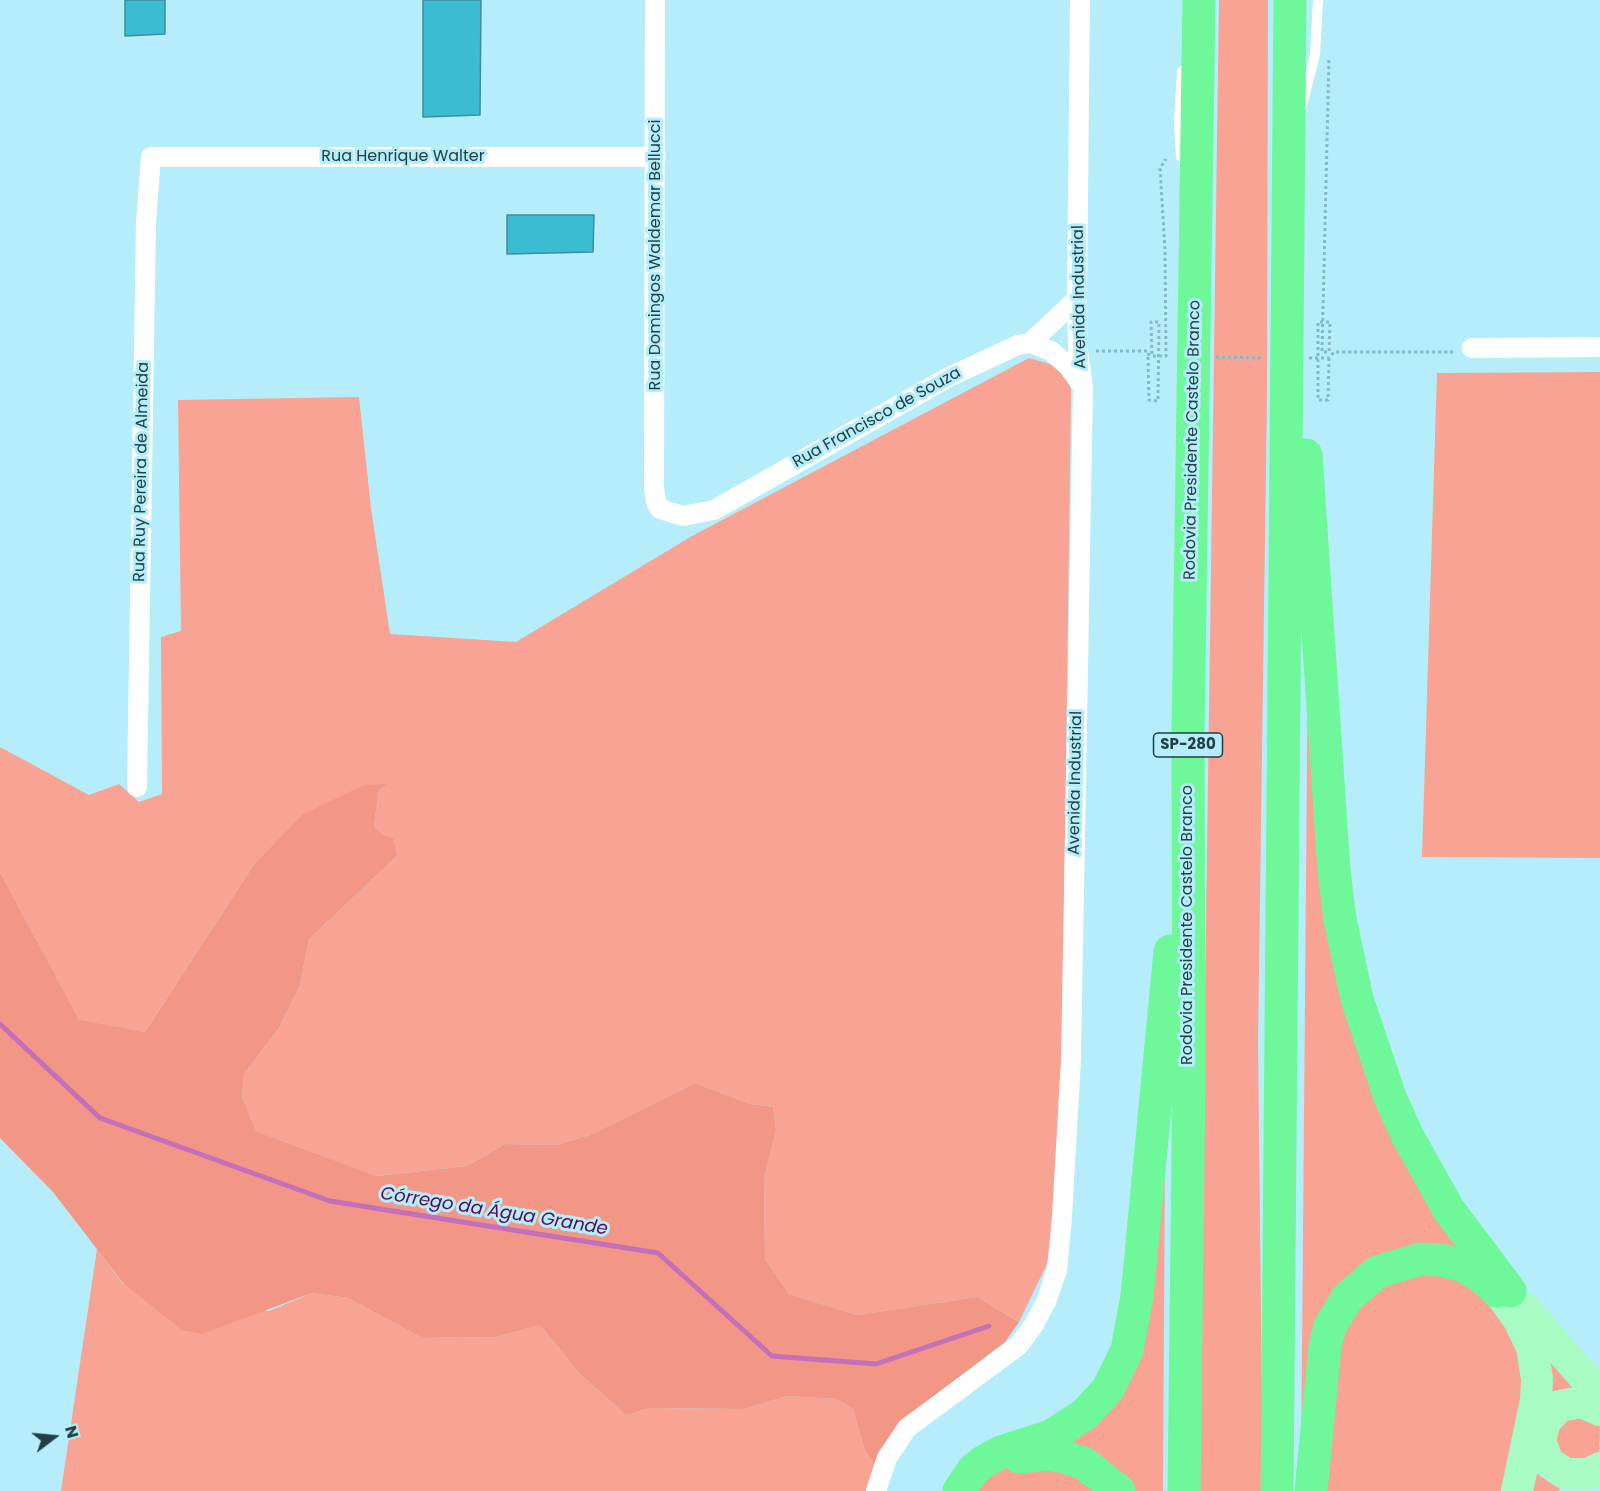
<!DOCTYPE html>
<html>
<head>
<meta charset="utf-8">
<style>
  body { margin:0 }
  #map { position:relative; width:1600px; height:1491px; overflow:hidden; background:#b5eefa; font-family:Poppins,sans-serif }
  canvas { display:block }
  .north { position:absolute; left:24px; top:1407px; width:60px; height:60px; -webkit-text-stroke:4px #b5eefa; paint-order:stroke; rotate:74deg; font-size:16px; font-weight:700; line-height:24px; text-align:center; color:#223f45 }
  .north::after { content:''; display:block; margin:auto; width:21px; height:27px; background:#223f45; clip-path:polygon(50% 0,100% 100%,50% 72%,0 100%) }
</style>
</head>
<body>
<div id="map">
<canvas width="1600" height="1491"></canvas>
<div class="north">N</div>
</div>
<script>
const g = document.querySelector('canvas').getContext('2d');
g.lineJoin = 'round';
function fill(path, color) {
  g.fillStyle = color;
  g.fill(path, 'evenodd');
}
function poly(rows) {
  const path = new Path2D();
  for (const r of rows) {
    path.moveTo(r[0], r[1]);
    for (let i = 2; i < r.length; i += 2) path.lineTo(r[i], r[i + 1]);
  }
  return path;
}
function stroke(path, color, width, dash) {
  g.strokeStyle = color;
  g.lineWidth = width;
  g.lineCap = dash ? 'butt' : 'round';
  g.setLineDash(dash || []);
  g.stroke(path);
}
function drawText(font, color, halo, rows, align = 'center') {
  g.font = font + ' Poppins,sans-serif';
  g.lineWidth = 6;
  g.setLineDash([]);
  g.textBaseline = 'middle';
  g.strokeStyle = halo;
  g.fillStyle = color;
  for (const [text, x, y, turn = 0] of rows) {
    g.save();
    g.translate(x, y);
    g.rotate((+turn || 0) * Math.PI / 180);
    g.textAlign = isNaN(turn) ? turn : align;
    if (halo) g.strokeText(text, 0, 0);
    g.fillText(text, 0, 0);
    g.restore();
  }
}
const green = poly([
  [1219,0,1268,0,1267,393,1258,1043,1263,1491,1198,1491],
  [1029,358,1056,366,1068,378,1071,390,1062,1057,1054,1215,1047,1264,1019,1322,977,1297,857,1315,789,1294,765,1259,764,1178,776,1130,773,1107,750,1104,695,1083,590,1135,556,1145,505,1144,467,1166,375,1176,256,1131,242,1096,244,1074,279,1028,300,985,309,939,397,856,385,836,374,827,379,789,385,785,253,866,145,1032,79,1021,0,872,0,747,89,795,119,784,139,802,162,794,161,637,181,631,178,400,359,397,371,508,390,634,516,642,692,536],
  [1600,372,1600,858,1422,857,1437,373],
  [1308,643,1340,953,1467,1244,1357,1274,1301,1471],
  [1165,1142,1163,1491,1131,1491,1057,1446,1103,1411],
  [97,1249,123,1284,269,1311,312,1293,348,1298,422,1338,496,1337,540,1325,579,1373,626,1415,650,1408,744,1409,787,1396,836,1399,853,1409,864,1448,874,1465,866,1491,61,1491],
  [1408,1269,1473,1279,1529,1354,1514,1491,1317,1491,1327,1380,1349,1310],
  [1546,1358,1585,1390,1551,1401],
  [1563,1413,1600,1425,1599,1455,1565,1465,1550,1425],
  [1031,1459,1112,1491,970,1491,992,1473],
  [1534,1469,1547,1480,1564,1485,1558,1491,1530,1491]
]);
const forest = poly([
  [387,784,379,789,374,827,385,836,393,838,397,856,309,939,300,985,279,1028,244,1074,242,1096,256,1131,376,1176,467,1166,505,1144,556,1145,590,1135,695,1083,750,1104,773,1107,776,1130,764,1178,765,1259,789,1294,857,1315,977,1297,1019,1322,1005,1342,913,1412,879,1451,874,1465,864,1448,853,1409,836,1399,787,1396,744,1409,650,1408,626,1415,579,1373,540,1325,496,1337,422,1338,348,1298,312,1293,202,1334,182,1330,123,1283,53,1192,0,1138,0,872,79,1020,145,1032,253,866,302,815,364,785]
]);
const stream = poly([
  [0,1024,100,1118,330,1201,658,1253,772,1356,876,1364,989,1326]
]);
const building = poly([
  [125,0,165,0,165,34,125,36,125,0],
  [423,0,481,0,480,115,423,117,423,0],
  [507,215,594,215,593,252,507,254,507,215]
]);
const path = poly([
  [1096,351,1148,351,1149,357],
  [1148,357,1149,400,1158,401,1159,322,1151,322,1152,356,1166,356,1165,250,1160,168,1166,159],
  [1216,357,1263,358],
  [1309,358,1329,358,1334,352,1455,352],
  [1329,358,1328,400,1318,400,1318,322,1330,322,1329,352,1322,352,1329,57]
]);
const service = poly([
  [1302,105,1315,55,1318,0],
  [1181,157,1179,122,1182,71]
]);
const minor = poly([
  [655,0,654,487,656,502,660,509,683,516,714,510,947,378,1018,345,1030,343,1051,351,1068,366,1082,385],
  [1030,343,1077,299],
  [1472,348,1600,347],
  [137,787,146,223,151,157,656,157],
  [876,1491,887,1458,907,1428,1018,1346,1033,1326,1046,1302,1057,1270,1062,1217,1071,1059,1083,387,1078,351,1077,299,1080,0]
]);
const primary = poly([
  [1503,1297,1519,1320,1532,1347,1537,1379,1536,1400,1517,1491],
  [1524,1308,1600,1395],
  [1600,1410,1581,1402,1560,1406,1545,1421,1540,1441,1548,1462,1566,1474,1588,1474,1600,1468]
]);
const motorway = poly([
  [1306,455,1334,871,1340,919,1357,999,1390,1097,1407,1135,1449,1210,1510,1291],
  [1019,1457,1045,1454,1066,1457,1085,1464,1119,1491],
  [959,1491,973,1470,983,1462,1001,1452,1051,1436,1085,1414,1108,1389,1127,1350,1137,1296,1170,951],
  [1184,1491,1189,1074,1188,732,1199,0],
  [1277,1491,1290,0],
  [1311,1491,1325,1346,1330,1326,1348,1297,1377,1272,1420,1259,1442,1260,1464,1266,1482,1277,1497,1291]
]);
const shields = [
  [1188,745,69]
];
const shieldNames = [
  ["SP-280",1188,745]
];
const streetNames = [
  ["Rua Henrique Walter",403,157],
  ["Rua Domingos Waldemar Bellucci",656,255,-90],
  ["Avenida Industrial",1080,297,-91],
  ["Rua Francisco de Souza",877,418,-29],
  ["Rodovia Presidente Castelo Branco",1193,440,-89],
  ["Rua Ruy Pereira de Almeida",142,472,-89],
  ["Avenida Industrial",1076,783,-89],
  ["Rodovia Presidente Castelo Branco",1188,925,-90]
];
const waterNames = [
  ["Córrego da Água Grande",494,1212,9]
];
fill(green, '#f8a393');
fill(forest, '#f29786');
stroke(stream, '#c36fb9', 5);
fill(building, '#3bbcd2');
stroke(building, '#438b99', 1.5);
stroke(path, '#88b9c3', 3, [3, 3]);
stroke(service, '#fff', 10);
stroke(minor, '#fff', 20);
stroke(primary, '#a8fbc2', 32);
stroke(motorway, '#6ef89a', 33);
for (const [x, y, w] of shields) {
  const box = new Path2D();
  box.roundRect(x - w / 2, y - 12, w, 24, 4.5);
  g.fillStyle = '#b5eefa';
  g.fill(box);
  stroke(box, '#223f45', 1.5);
}
drawText('bold 15px', '#223f45', null, shieldNames);
drawText('16px', '#223f45', '#b5eefa', streetNames);
drawText('italic 18px', '#590a54', '#b5eefa', waterNames);
</script>
</body>
</html>
